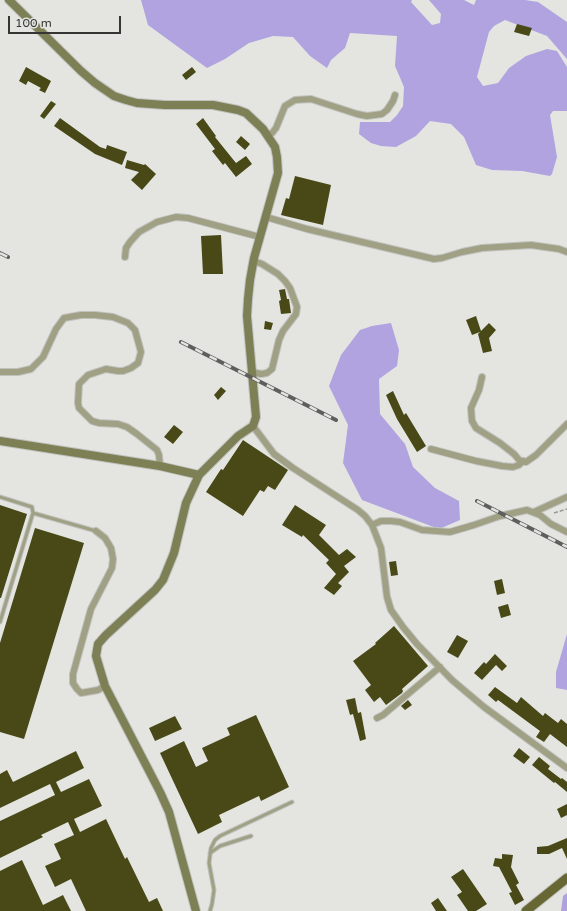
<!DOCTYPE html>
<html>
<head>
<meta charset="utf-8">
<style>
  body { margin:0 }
  #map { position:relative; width:567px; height:911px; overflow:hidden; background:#e4e5e1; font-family:"Varela Round",sans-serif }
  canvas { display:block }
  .scale { position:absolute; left:8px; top:16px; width:113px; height:18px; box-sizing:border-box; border:2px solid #353534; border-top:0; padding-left:5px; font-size:12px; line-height:14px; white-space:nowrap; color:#353534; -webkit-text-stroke:3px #e4e5e1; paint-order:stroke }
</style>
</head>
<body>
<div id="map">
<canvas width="567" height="911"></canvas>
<div class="scale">100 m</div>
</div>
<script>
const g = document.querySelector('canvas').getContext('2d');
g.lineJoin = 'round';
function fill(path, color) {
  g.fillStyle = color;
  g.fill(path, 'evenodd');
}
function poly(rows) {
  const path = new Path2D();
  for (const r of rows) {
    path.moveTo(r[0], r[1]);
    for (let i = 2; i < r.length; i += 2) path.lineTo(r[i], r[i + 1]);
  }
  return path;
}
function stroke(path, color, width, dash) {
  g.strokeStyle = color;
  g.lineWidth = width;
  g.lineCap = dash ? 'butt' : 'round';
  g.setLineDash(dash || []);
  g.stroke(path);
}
const forest = poly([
  [141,0,412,0,411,2,432,25,440,23,441,14,429,0,464,0,474,5,476,0,525,0,538,2,567,22,567,59,547,36,505,20,494,26,489,32,477,77,483,86,498,83,509,68,526,56,547,49,557,51,567,67,567,111,553,111,550,115,557,157,552,174,550,176,522,171,492,170,476,165,464,137,451,124,430,121,416,136,396,147,381,146,371,143,359,134,360,122,390,122,397,115,403,106,404,87,395,66,397,36,350,33,345,48,331,60,327,68,310,56,293,37,273,36,249,43,225,59,207,68,148,25],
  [391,323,399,350,397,366,379,379,380,414,405,444,413,467,435,488,459,501,460,520,439,529,362,500,343,463,348,425,329,386,341,355,360,330,372,326],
  [567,634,567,690,556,688,556,672]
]);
const water = poly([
  [567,893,567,911,561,911,563,896]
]);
const building = poly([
  [517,24,532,28,529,36,514,32],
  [26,67,51,81,45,93,39,90,41,88,28,81,26,85,19,81],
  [192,67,196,72,186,80,182,75],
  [51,101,56,104,44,119,40,116],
  [60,118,100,147,106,149,107,145,127,152,122,165,95,154,54,126],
  [203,118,216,136,215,137,236,163,246,156,252,164,236,177,225,163,223,165,212,151,215,149,196,124],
  [241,136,250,144,245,150,236,142],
  [127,160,144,165,145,164,156,174,142,190,131,180,139,172,125,168],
  [295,176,331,185,323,225,281,215,286,198,289,199],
  [221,235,223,274,203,274,201,236],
  [285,289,287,299,289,299,291,313,281,314,279,301,281,300,279,290],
  [476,316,481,331,489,323,496,330,489,338,492,351,483,353,478,334,480,332,472,335,466,320],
  [265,321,273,323,271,330,264,329],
  [221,387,226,391,218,400,214,395],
  [393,391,404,415,406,413,426,446,417,452,397,419,386,395],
  [174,425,183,432,173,444,164,437],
  [243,440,288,470,275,490,268,486,264,492,260,490,243,516,206,492,221,469,223,470],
  [0,505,27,514,1,598,0,598],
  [295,505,326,525,319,535,339,555,347,549,356,557,344,566,349,572,338,583,342,586,334,595,324,588,336,574,326,563,329,560,303,535,302,537,282,525],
  [35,528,84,543,24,739,0,732,0,643],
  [396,561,398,575,391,576,389,562],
  [502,579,505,593,497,595,494,581],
  [508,604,511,615,501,618,498,607],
  [394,626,428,666,402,689,403,691,402,693,386,705,380,697,374,702,365,690,371,685,353,661,376,644,375,643],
  [457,635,468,641,458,658,447,652],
  [495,654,507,666,502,671,496,665,482,680,474,673,484,662,486,664],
  [495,687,517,703,521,697,543,716,545,713,558,723,561,719,567,724,567,747,550,734,544,742,536,737,540,731,498,700,496,702,488,695],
  [355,698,358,713,361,712,366,739,360,741,353,714,350,715,346,700],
  [408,700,412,705,405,710,401,706],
  [256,715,289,787,261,801,259,796,219,815,222,822,198,834,160,753,184,741,196,767,208,761,202,748,230,735,227,728],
  [175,716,182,729,155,741,149,728],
  [519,748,530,757,524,764,513,756],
  [76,751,84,768,56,782,61,792,89,779,102,806,74,819,80,832,106,819,125,859,127,857,149,902,157,898,163,911,86,911,71,879,55,887,45,866,61,859,54,844,74,835,68,822,41,835,43,837,0,858,0,821,55,795,50,784,0,808,0,774,7,770,13,782],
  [539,757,550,766,548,769,561,779,562,778,567,782,567,792,555,782,554,783,532,765],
  [567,804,567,815,561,818,557,809],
  [567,838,567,859,562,848,549,854,537,854,537,847,548,846],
  [502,854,513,855,511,867,519,883,516,885,524,900,515,905,509,893,512,892,499,867,493,866,495,858,502,859],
  [22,860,43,905,63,895,71,911,0,911,0,871],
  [463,869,487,904,476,911,468,911,457,895,462,892,451,877],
  [438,898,447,911,436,911,431,903]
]);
const path = poly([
  [554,513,567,509]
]);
const lane = poly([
  [0,497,32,507,33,513,0,622],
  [33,513,96,531],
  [210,853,220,846,251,836],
  [210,911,212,904,214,890,209,863,211,848,215,840,220,836,292,802]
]);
const street = poly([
  [268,135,272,133,276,128,285,106,295,100,311,99,357,114,367,116,382,114,387,110,393,101,395,95],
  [266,217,307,229,434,259,442,258,462,252,482,248,531,245,559,249,567,252],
  [125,257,126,248,130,242,139,232,157,222,176,217,188,218,260,237],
  [0,372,18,372,31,369,43,357,56,329,64,318,81,315,95,315,113,317,128,323,135,330,141,352,138,363,131,368,123,371,118,371,106,369,88,375,79,384,78,403,79,408,92,421,99,423,118,424,127,427,137,434,157,450,159,455,160,466],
  [252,372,261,374,267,373,272,369,279,340,283,331,296,314,297,307,290,288,285,281,278,274,262,264,254,261],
  [482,377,479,390,471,408,472,421,476,428,500,443,514,454,520,461,526,462,536,455,567,424],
  [253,426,274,454,293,468,358,510,365,516,372,525,381,548,387,597,391,610,403,627,417,644,452,680,484,707,567,768],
  [431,449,476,461,502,466,513,467,519,465,523,461],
  [534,512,567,497],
  [372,525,381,521,391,521,400,522,422,530,450,532,474,525,500,516,527,510,540,515,551,524,567,532],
  [96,531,105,538,111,548,113,559,112,568,91,609,73,674,73,683,77,689,81,693,98,690,105,686],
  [377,718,383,715,440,667]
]);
const secondary = poly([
  [9,0,81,71,95,83,114,96,126,100,137,103,165,105,213,105,238,110,246,113,263,129,275,147,277,157,278,173,254,258,250,280,248,299,247,316,256,417,253,426,238,436,199,475,186,503,174,553,163,580,155,590,106,635,98,644,96,656,105,686,160,792,169,812,196,911],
  [0,441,160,466,199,475]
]);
const primary = poly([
  [526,911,567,878]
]);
const rail = poly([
  [0,253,8,257],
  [181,342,336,420],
  [477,501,567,547]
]);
fill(forest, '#b0a3e0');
fill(water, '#aea1de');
fill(building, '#484917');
stroke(lane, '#c1c2be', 5);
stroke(street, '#c1c2be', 8);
stroke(secondary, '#c1c2be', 10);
stroke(primary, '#c1c2be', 11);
stroke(path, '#999a97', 1.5, [4, 2]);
stroke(lane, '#9fa084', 3);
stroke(street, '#9fa084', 6);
stroke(secondary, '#7d7f55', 8);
stroke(primary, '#666732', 9);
stroke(rail, '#5e5e5d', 4);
stroke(rail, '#e4e5e1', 2.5, [8]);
</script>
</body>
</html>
